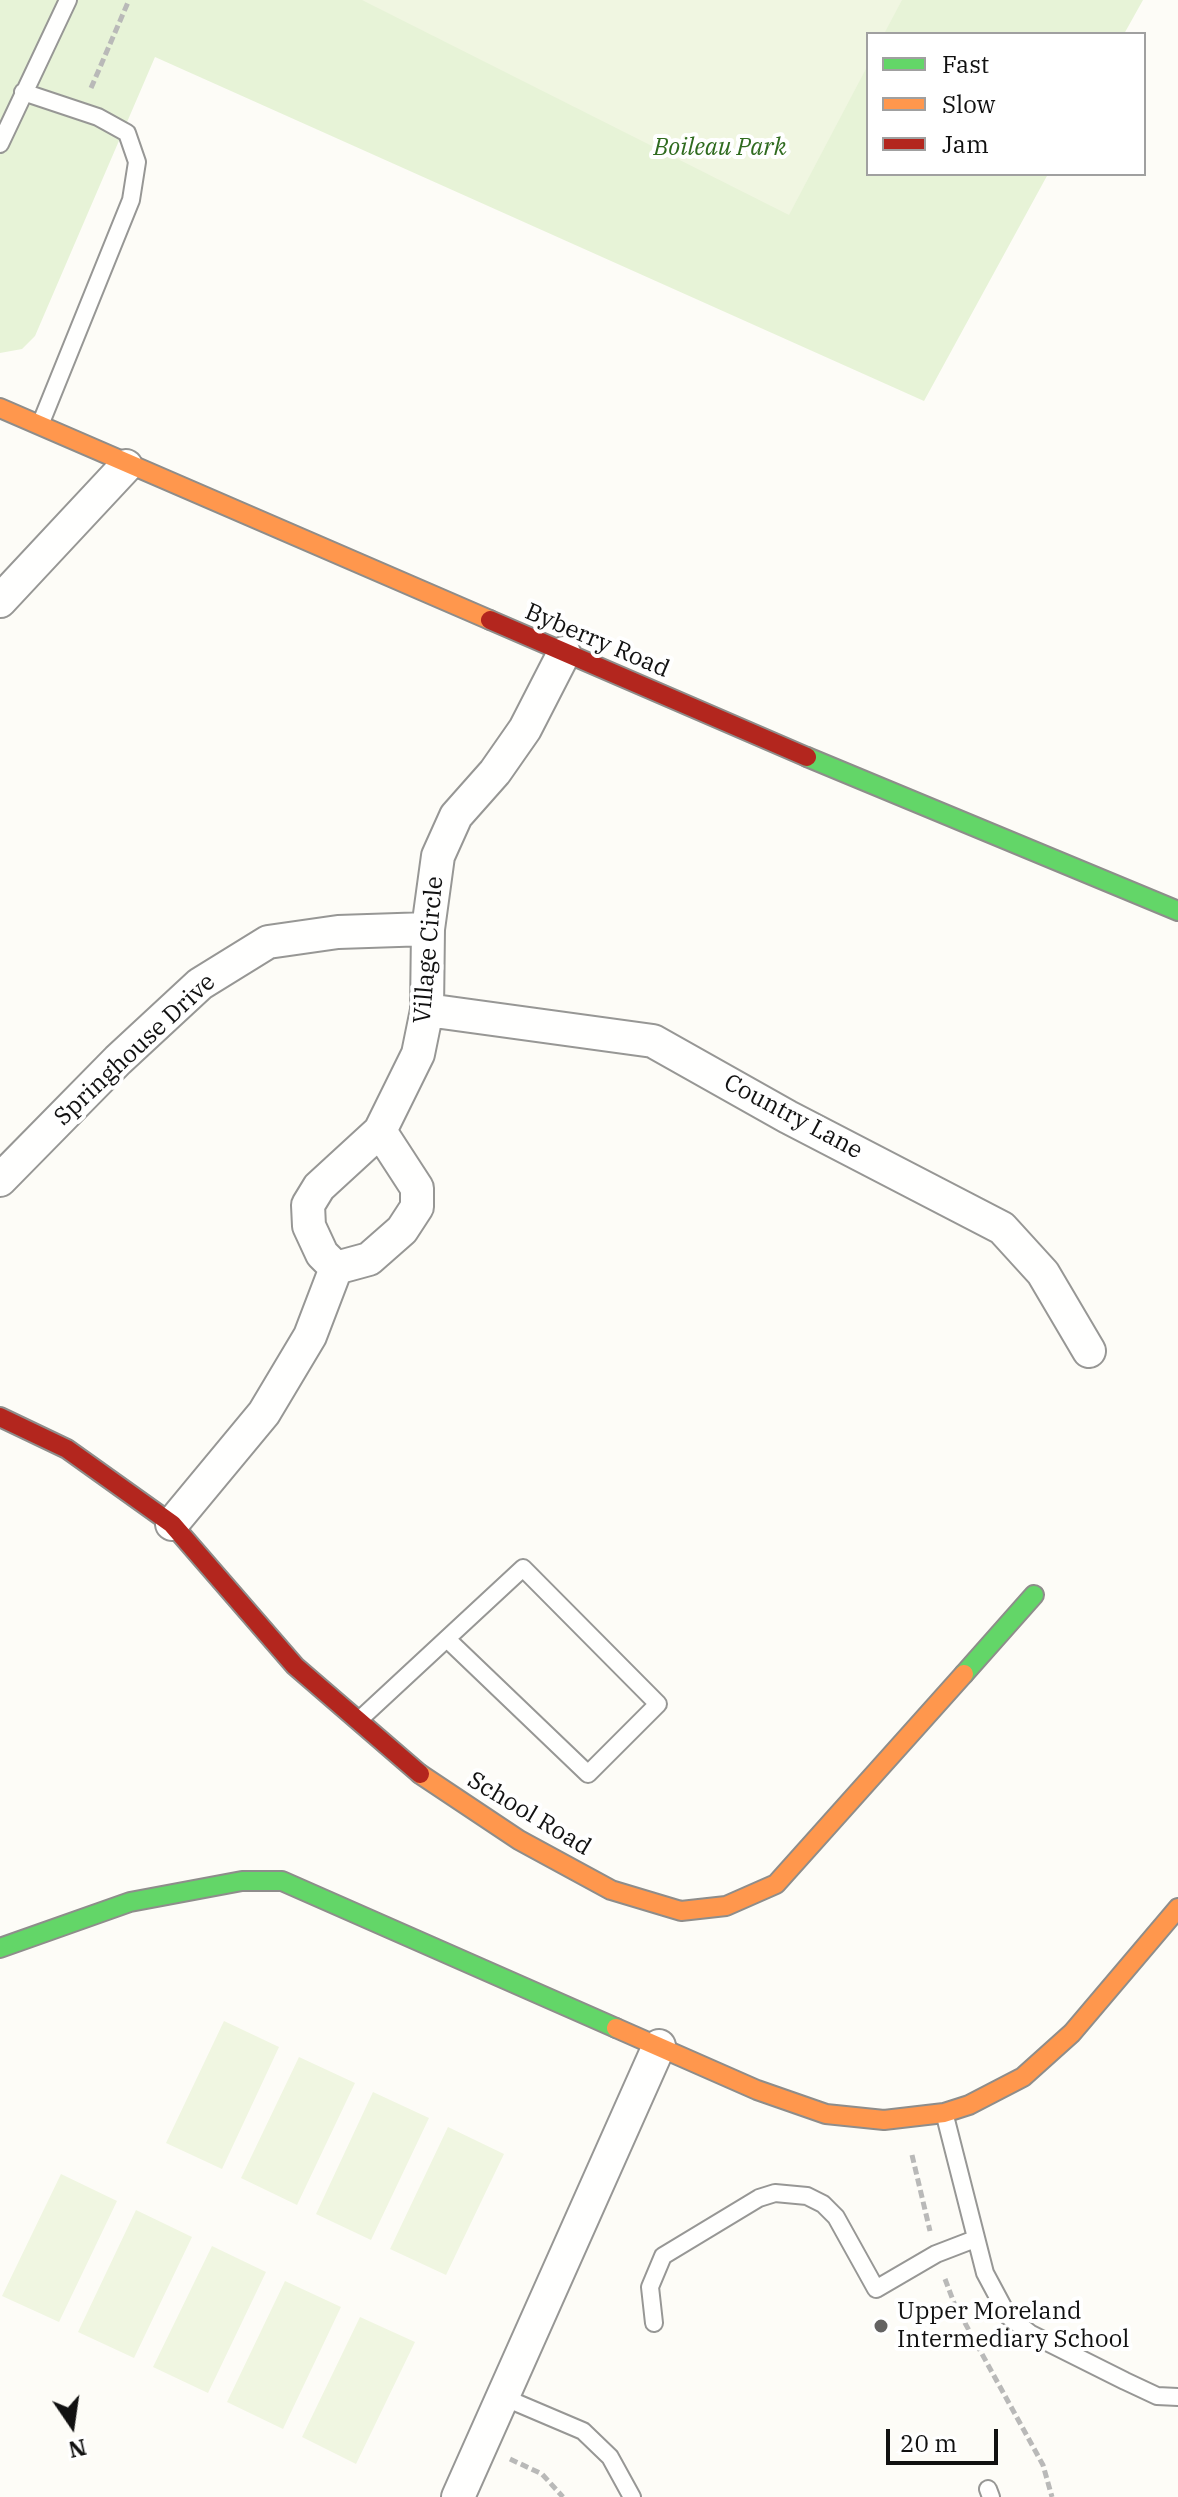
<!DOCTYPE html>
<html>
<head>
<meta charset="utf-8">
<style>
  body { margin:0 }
  #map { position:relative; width:1178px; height:2497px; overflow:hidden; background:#fdfcf7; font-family:"IBM Plex Serif",serif }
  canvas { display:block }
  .legend { position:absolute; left:866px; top:32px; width:280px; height:144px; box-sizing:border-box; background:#fff; border:2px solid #a0a0a0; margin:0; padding:10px 14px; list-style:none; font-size:24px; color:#111 }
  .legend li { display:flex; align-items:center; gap:16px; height:40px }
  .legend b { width:40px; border:2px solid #a0a0a0 }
  .north { position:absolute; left:32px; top:2385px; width:80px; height:80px; -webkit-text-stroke:6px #fff; paint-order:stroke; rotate:167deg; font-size:22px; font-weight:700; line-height:32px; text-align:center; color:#111 }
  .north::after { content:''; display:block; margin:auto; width:28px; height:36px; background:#111; clip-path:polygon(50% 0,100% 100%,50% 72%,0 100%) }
  .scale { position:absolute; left:886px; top:2429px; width:112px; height:36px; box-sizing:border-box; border:4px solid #111; border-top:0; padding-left:10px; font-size:24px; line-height:28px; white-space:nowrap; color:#111; -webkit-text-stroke:6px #fff; paint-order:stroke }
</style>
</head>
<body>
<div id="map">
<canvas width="1178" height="2497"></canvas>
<ul class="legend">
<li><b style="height:10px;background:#63d668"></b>Fast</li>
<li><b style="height:10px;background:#ff974d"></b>Slow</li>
<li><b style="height:10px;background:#b3261e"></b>Jam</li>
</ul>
<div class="north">N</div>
<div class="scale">20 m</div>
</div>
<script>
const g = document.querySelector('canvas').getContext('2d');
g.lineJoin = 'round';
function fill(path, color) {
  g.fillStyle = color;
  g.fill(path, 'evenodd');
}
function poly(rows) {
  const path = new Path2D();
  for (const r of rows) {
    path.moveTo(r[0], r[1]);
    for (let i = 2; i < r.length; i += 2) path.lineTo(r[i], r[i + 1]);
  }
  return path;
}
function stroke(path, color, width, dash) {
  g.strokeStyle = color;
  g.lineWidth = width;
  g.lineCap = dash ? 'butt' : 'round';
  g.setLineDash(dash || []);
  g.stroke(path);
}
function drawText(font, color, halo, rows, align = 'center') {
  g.font = font + ' "IBM Plex Serif",serif';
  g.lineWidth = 8;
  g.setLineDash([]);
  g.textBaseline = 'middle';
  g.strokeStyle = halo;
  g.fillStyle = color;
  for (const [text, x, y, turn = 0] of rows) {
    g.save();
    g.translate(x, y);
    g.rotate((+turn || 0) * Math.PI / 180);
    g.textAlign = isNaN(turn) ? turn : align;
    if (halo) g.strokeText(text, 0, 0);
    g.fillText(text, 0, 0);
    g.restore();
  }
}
const green = poly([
  [0,0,1143,0,1124,34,868,34,868,174,1048,174,924,401,155,57,35,336,22,349,0,353]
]);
const pitch = poly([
  [362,0,902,0,884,34,868,34,868,65,789,215],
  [224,2021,279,2047,222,2169,166,2143],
  [299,2057,355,2083,297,2205,241,2178],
  [373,2092,429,2118,371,2240,316,2214],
  [448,2127,504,2154,446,2275,390,2249],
  [61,2174,117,2201,59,2322,2,2296],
  [136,2210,192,2237,134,2358,78,2332],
  [212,2246,266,2272,208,2393,153,2367],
  [285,2281,341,2307,283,2429,227,2402],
  [360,2317,415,2342,356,2464,302,2437]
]);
const path = poly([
  [91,88,129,0],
  [912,2155,930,2231],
  [945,2279,954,2303,1043,2465,1052,2497],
  [510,2459,542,2474,563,2497]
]);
const lane = poly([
  [23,92,98,117,127,133,137,162,131,200,40,425],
  [0,144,68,0],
  [358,1721,523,1568,658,1704,588,1774,447,1639],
  [945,2116,985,2273,1008,2316,1031,2334,1125,2381,1157,2396,1178,2397],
  [654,2323,650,2287,663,2256,759,2198,775,2193,807,2196,823,2204,836,2217,876,2289,936,2254,975,2239],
  [503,2397,583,2431,610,2457,632,2497],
  [988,2489,991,2497]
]);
const street = poly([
  [0,601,126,466],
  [427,1010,653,1041,788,1117,1002,1228,1043,1273,1089,1351],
  [0,1180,118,1060,200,984,268,942,338,932,428,929],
  [336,1268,322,1254,309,1226,308,1205,319,1187,380,1131,418,1054,427,1010,428,929,438,856,456,816,495,772,525,729,564,653],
  [336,1268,369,1259,402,1230,417,1207,417,1188,380,1131],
  [172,1524,264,1413,310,1336,336,1268],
  [458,2497,659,2046]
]);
const fast = poly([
  [807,757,1178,911],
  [964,1674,1034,1595],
  [0,1948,130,1902,242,1881,282,1881,616,2028]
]);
const slow = poly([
  [0,408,490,620],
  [420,1774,519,1840,611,1890,681,1911,726,1906,776,1884,964,1674],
  [616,2028,757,2090,826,2114,884,2120,944,2113,969,2105,1023,2077,1072,2033,1178,1908]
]);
const jam = poly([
  [490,620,807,757],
  [0,1417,67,1449,172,1524,295,1666,420,1774]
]);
const markers = [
  [881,2326,8,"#646362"]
];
const parkNames = [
  ["Boileau Park",720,148]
];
const streetNames = [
  ["Byberry Road",597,641,23],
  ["Village Circle",429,950,-85],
  ["Springhouse Drive",135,1050,-43],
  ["Country Lane",793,1117,28],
  ["School Road",529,1814,31]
];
const poiNames = [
  ["Upper Moreland",897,2312],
  ["Intermediary School",897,2340]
];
fill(green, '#e7f3d7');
fill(pitch, '#f0f6e1');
stroke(lane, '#979795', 20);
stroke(street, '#979795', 36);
stroke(fast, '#8e8d8b', 22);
stroke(slow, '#8e8d8b', 22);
stroke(jam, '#8e8d8b', 22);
stroke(path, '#b9b9b8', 5, [8, 4]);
stroke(lane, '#fffffe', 16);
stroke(street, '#fffffe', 32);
stroke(fast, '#63d668', 18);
stroke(slow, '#ff974d', 18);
stroke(jam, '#b3261e', 18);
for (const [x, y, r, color] of markers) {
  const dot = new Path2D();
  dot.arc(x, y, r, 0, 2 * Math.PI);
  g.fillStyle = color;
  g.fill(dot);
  stroke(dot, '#fff', 3);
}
drawText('italic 24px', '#2f6b1f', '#fff', parkNames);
drawText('24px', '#111', '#fff', streetNames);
drawText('24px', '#111', '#fff', poiNames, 'left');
</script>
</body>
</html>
